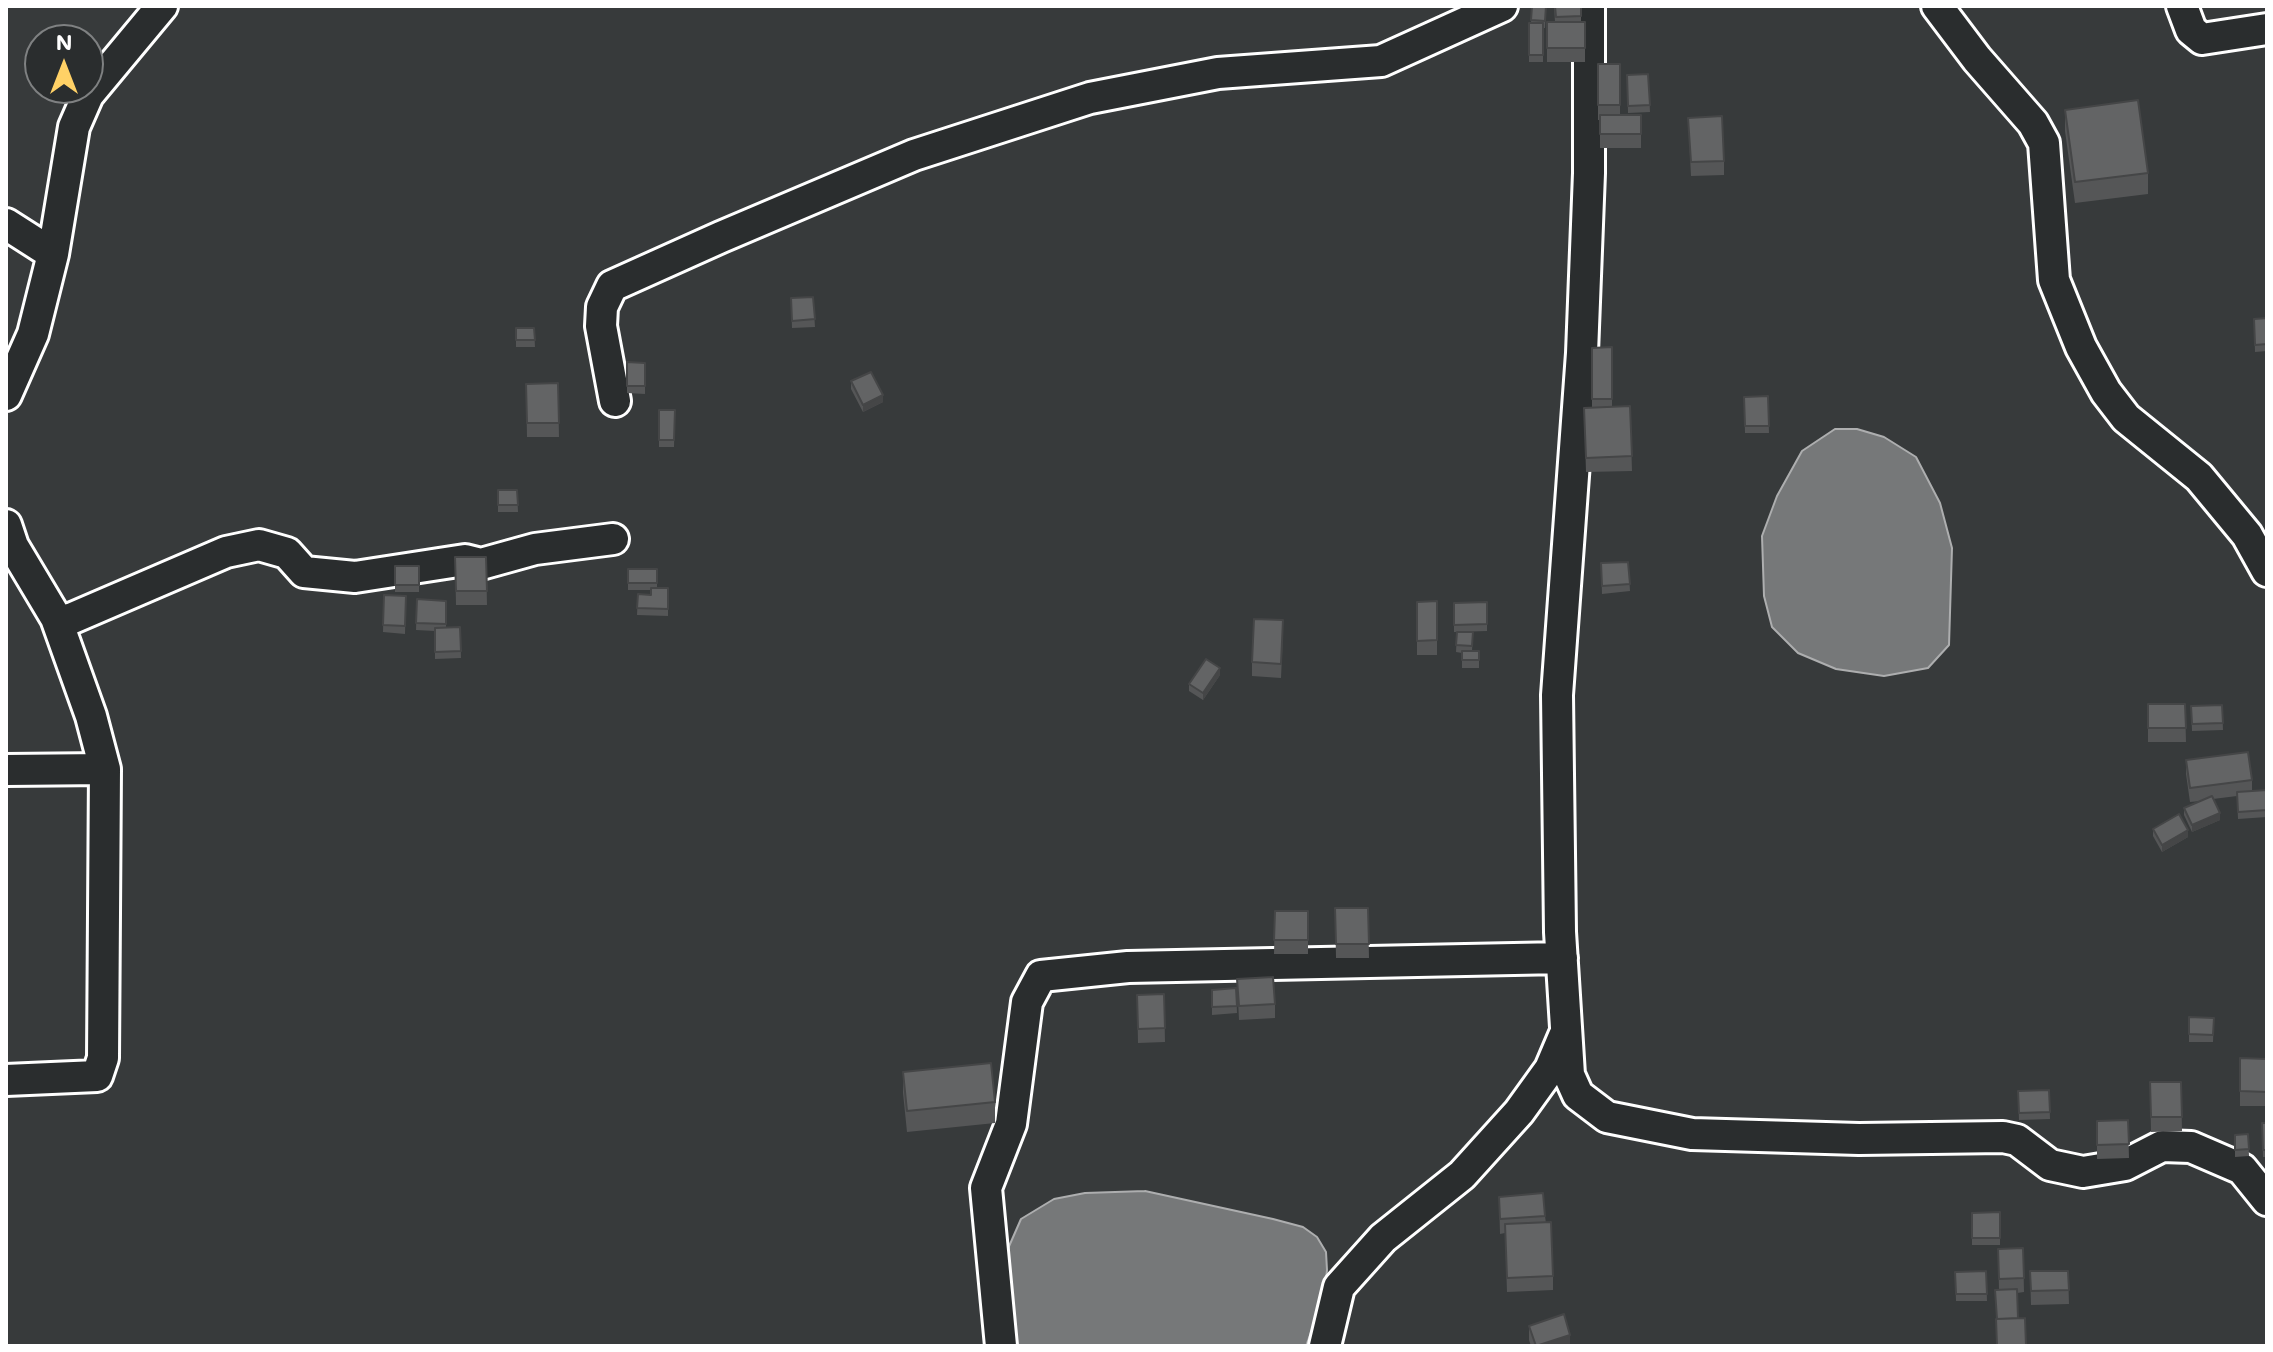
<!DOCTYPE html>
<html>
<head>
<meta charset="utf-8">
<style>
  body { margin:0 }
  #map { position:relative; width:2273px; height:1352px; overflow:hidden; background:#373a3b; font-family:Mali,sans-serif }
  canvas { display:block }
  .frame { position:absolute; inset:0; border:8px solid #fff; pointer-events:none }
  .north { position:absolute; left:24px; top:24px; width:80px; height:80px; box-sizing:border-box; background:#2a2d2e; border:2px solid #7f8182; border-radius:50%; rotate:0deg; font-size:22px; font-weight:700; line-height:32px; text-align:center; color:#fff }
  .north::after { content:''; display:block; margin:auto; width:28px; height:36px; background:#ffd166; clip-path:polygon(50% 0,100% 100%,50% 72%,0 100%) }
</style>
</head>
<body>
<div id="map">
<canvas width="2273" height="1352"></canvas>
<div class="frame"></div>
<div class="north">N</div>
</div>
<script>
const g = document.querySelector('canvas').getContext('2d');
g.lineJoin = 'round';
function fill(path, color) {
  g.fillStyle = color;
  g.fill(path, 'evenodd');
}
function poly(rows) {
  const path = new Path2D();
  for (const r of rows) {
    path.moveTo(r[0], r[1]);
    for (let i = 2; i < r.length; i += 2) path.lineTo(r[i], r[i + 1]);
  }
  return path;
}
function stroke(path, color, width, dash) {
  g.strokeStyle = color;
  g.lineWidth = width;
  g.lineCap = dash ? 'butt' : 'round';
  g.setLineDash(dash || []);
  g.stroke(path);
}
const water = poly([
  [1835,429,1857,429,1884,437,1916,457,1940,503,1952,548,1949,645,1928,668,1884,676,1836,669,1798,653,1772,627,1764,596,1762,536,1777,496,1802,451,1835,429],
  [1145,1191,1273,1219,1303,1227,1317,1237,1326,1252,1327,1270,1324,1297,1306,1346,1015,1346,1003,1260,1021,1219,1054,1199,1085,1193,1145,1191]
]);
const minor = poly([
  [1589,6,1589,173,1582,353,1557,695,1560,932,1569,1075,1578,1095,1607,1117,1692,1134,1859,1139,2003,1137,2017,1140,2050,1165,2083,1172,2125,1165,2162,1146,2191,1147,2242,1169,2267,1200],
  [1937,6,1977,59,2033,123,2044,143,2054,280,2081,347,2106,392,2126,418,2199,477,2247,535,2267,571],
  [2182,6,2191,30,2202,39,2267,29],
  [6,224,53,254],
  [6,395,33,334,53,254,74,127,88,95,162,6],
  [615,401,601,326,602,307,612,286,721,237,914,155,1090,98,1218,73,1381,61,1502,6],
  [6,525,13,546,56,618,68,620,226,552,259,545,287,553,304,572,355,577,465,560,481,564,535,549,613,539],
  [6,770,105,769],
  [6,1080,97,1076,103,1058,105,769,91,716,56,618],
  [1001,1346,986,1188,1011,1124,1027,1002,1041,976,1128,967,1562,958],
  [1325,1346,1339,1287,1383,1238,1462,1175,1519,1112,1550,1069,1564,1036]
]);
const wall = poly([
  [1532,6,1546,6,1545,28,1543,28,1543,62,1529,62,1529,23,1531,23],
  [1554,6,1581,6,1581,22,1585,22,1585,62,1547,62,1547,22,1555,22],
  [1598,64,1620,64,1620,115,1641,115,1641,148,1600,148,1600,120,1598,120],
  [1648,74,1650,112,1628,113,1627,75],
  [2065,110,2148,173,2148,194,2075,203,2065,131],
  [1688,118,1724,161,1724,175,1691,176],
  [813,297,815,327,792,328,791,298],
  [2267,318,2267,351,2255,352,2254,319],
  [516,328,534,328,535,347,516,347],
  [1612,347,1612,407,1630,406,1632,471,1586,472,1584,408,1592,407,1592,348],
  [627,362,645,363,645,394,627,393],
  [851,381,883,402,863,412,851,389],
  [558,383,559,437,527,437,526,384],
  [1768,396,1769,433,1745,433,1744,397],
  [659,410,675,410,674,447,659,447],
  [498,490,517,490,518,512,498,512],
  [455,557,486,557,487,605,456,605],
  [1628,562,1630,591,1602,594,1601,563],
  [395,566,419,566,419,592,395,592],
  [628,569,657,569,657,588,668,588,668,616,637,615,638,594,651,595,651,590,628,590],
  [384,595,406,596,405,634,383,632],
  [417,599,446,601,446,627,460,627,461,658,435,659,435,631,416,630],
  [1437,601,1437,655,1417,655,1417,602],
  [1487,602,1487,631,1454,632,1454,603],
  [1457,632,1473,632,1472,651,1479,651,1479,668,1462,668,1462,653,1456,652],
  [1283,634,1281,678,1252,676,1252,662],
  [1220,675,1203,700,1189,691,1189,684],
  [2148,704,2185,704,2186,742,2148,742],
  [2222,705,2223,730,2192,731,2191,706],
  [2186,760,2252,780,2252,791,2267,790,2267,817,2238,819,2237,796,2213,799,2220,820,2192,832,2184,815,2184,808,2201,801,2190,802,2186,774],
  [2153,829,2188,837,2162,852,2153,836],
  [1335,908,1368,908,1369,958,1336,958],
  [1275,911,1308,911,1308,954,1274,954],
  [1237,979,1275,1004,1275,1018,1239,1020],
  [1236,988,1237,1013,1212,1015,1212,990],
  [1164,994,1165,1042,1138,1043,1137,995],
  [2189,1017,2214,1018,2213,1042,2189,1042],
  [2240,1058,2267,1059,2267,1106,2240,1106],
  [903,1072,995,1102,995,1123,907,1132,903,1093],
  [2150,1082,2181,1082,2182,1131,2151,1132],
  [2049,1090,2050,1119,2019,1120,2018,1091],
  [2128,1120,2129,1158,2097,1159,2097,1121],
  [2262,1123,2267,1123,2267,1157,2263,1157],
  [2248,1134,2249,1156,2235,1157,2235,1135],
  [1499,1197,1545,1216,1553,1276,1553,1290,1507,1292,1505,1233,1500,1234],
  [2000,1212,2000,1245,1972,1245,1972,1213],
  [2023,1248,2024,1292,2017,1293,1996,1319,1999,1290,1998,1249],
  [1986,1271,1987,1301,1956,1301,1955,1272],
  [2030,1271,2068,1271,2069,1304,2031,1305],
  [1529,1326,1570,1346,1531,1346,1529,1340]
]);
const shadedWall = poly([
  [883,395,883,402,863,412,863,405],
  [1220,668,1220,675,1203,700,1203,693],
  [2220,813,2220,820,2192,832,2192,825],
  [2188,830,2188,837,2162,852,2162,845],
  [1570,1335,1570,1346,1537,1346]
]);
const building = poly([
  [1532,6,1546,6,1545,21,1531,20,1532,6],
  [1555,6,1581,6,1581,16,1556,17,1555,6],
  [1547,22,1585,22,1585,48,1547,48,1547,22],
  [1529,23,1543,23,1543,55,1529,55,1529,23],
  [1598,64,1620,64,1620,105,1598,105,1598,64],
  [1648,74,1650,105,1628,106,1627,75,1648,74],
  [2138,100,2148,173,2075,182,2065,110,2138,100],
  [1600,115,1641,115,1641,134,1600,134,1600,115],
  [1722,116,1724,161,1691,162,1688,118,1722,116],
  [813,297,815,319,792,321,791,298,813,297],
  [2267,318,2267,344,2255,345,2254,319,2267,318],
  [516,328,534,328,535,340,516,340,516,328],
  [1612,347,1612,399,1592,399,1592,348,1612,347],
  [627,362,645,363,645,386,627,386,627,362],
  [871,372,883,395,863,405,851,381,871,372],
  [558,383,559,423,527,423,526,384,558,383],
  [1768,396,1769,426,1745,426,1744,397,1768,396],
  [1630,406,1632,456,1586,458,1584,408,1630,406],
  [659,410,675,410,674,440,659,440,659,410],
  [498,490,517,490,518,505,498,505,498,490],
  [455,557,486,557,487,591,456,591,455,557],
  [1628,562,1630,584,1602,586,1601,563,1628,562],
  [395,566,419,566,419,585,395,585,395,566],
  [628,569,657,569,657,583,628,583,628,569],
  [651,588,668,588,668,609,637,608,638,594,651,595,651,588],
  [384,595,406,596,405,626,383,625,384,595],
  [417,599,446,601,446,624,416,623,417,599],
  [1437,601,1437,640,1417,641,1417,602,1437,601],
  [1487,602,1487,624,1454,625,1454,603,1487,602],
  [1254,619,1283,620,1281,664,1252,662,1254,619],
  [460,627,461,651,435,652,435,628,460,627],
  [1457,632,1473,632,1472,646,1456,645,1457,632],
  [1462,651,1479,651,1479,660,1462,660,1462,651],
  [1206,659,1220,668,1203,693,1189,684,1206,659],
  [2148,704,2185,704,2186,728,2148,728,2148,704],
  [2222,705,2223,723,2192,724,2191,706,2222,705],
  [2248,752,2252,780,2190,788,2186,760,2248,752],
  [2267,790,2267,810,2238,812,2237,792,2267,790],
  [2212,796,2220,813,2192,825,2184,808,2212,796],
  [2179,814,2188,830,2162,845,2153,829,2179,814],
  [1335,908,1368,908,1369,944,1336,944,1335,908],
  [1275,911,1308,911,1308,940,1274,940,1275,911],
  [1273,977,1275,1004,1239,1006,1237,979,1273,977],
  [1236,988,1237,1006,1212,1007,1212,990,1236,988],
  [1164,994,1165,1028,1138,1029,1137,995,1164,994],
  [2189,1017,2214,1018,2213,1035,2189,1034,2189,1017],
  [2240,1058,2267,1059,2267,1092,2240,1091,2240,1058],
  [991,1063,995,1102,907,1111,903,1072,991,1063],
  [2150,1082,2181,1082,2182,1117,2151,1117,2150,1082],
  [2049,1090,2050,1112,2019,1113,2018,1091,2049,1090],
  [2128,1120,2129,1144,2097,1145,2097,1121,2128,1120],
  [2262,1123,2267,1123,2267,1150,2263,1150,2262,1123],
  [2248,1134,2249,1149,2235,1150,2235,1135,2248,1134],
  [1543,1193,1545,1216,1500,1219,1499,1197,1543,1193],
  [2000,1212,2000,1238,1972,1238,1972,1213,2000,1212],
  [1551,1222,1553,1276,1507,1278,1505,1224,1551,1222],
  [2023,1248,2024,1278,1999,1279,1998,1249,2023,1248],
  [1986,1271,1987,1294,1956,1294,1955,1272,1986,1271],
  [2030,1271,2068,1271,2069,1290,2031,1291,2030,1271],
  [2017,1289,2018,1318,1997,1319,1995,1290,2017,1289],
  [1564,1314,1570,1335,1536,1346,1529,1326,1564,1314],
  [2025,1318,2026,1346,1997,1346,1996,1319,2025,1318]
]);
fill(water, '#767879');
stroke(water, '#adaeaf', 2);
stroke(minor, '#fff', 36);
stroke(minor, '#2a2d2e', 30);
fill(wall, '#555657');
fill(shadedWall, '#454647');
fill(building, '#636465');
stroke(building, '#454647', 2);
</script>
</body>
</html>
